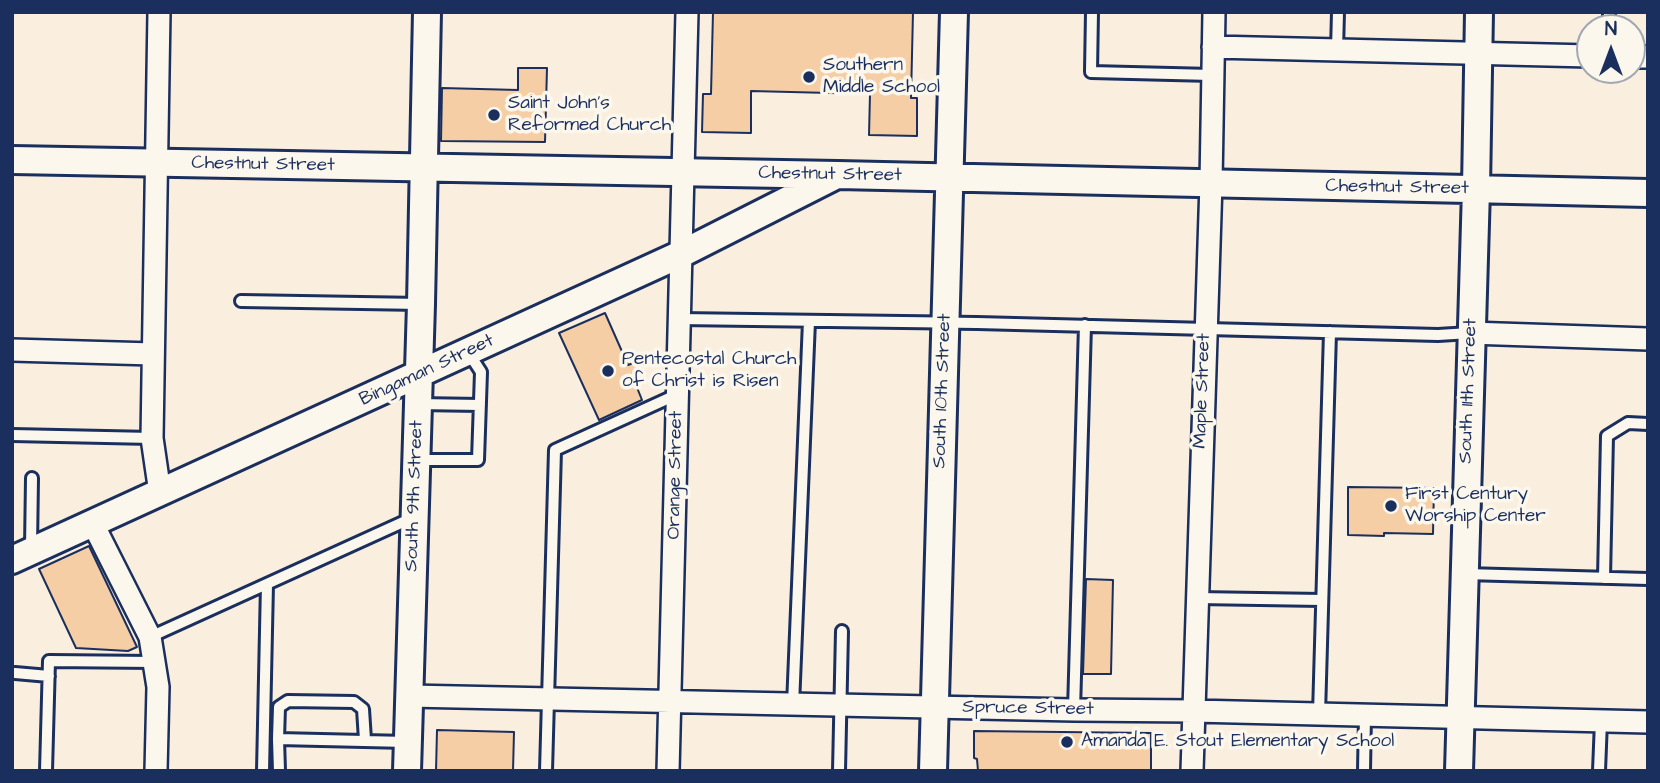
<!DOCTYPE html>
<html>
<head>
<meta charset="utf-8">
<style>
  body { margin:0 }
  #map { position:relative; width:1660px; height:783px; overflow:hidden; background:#faefde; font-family:"Architects Daughter",sans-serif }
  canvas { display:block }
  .frame { position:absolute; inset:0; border:14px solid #1b2f5e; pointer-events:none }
  .north { position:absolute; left:1576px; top:14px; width:70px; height:70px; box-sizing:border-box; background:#fbf7ec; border:2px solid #a1a7b3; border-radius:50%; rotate:0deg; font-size:19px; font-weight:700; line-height:28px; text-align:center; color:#1b2f5e }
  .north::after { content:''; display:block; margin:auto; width:24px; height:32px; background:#1b2f5e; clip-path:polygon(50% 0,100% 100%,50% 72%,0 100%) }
</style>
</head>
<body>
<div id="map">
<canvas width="1660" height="783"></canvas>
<div class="frame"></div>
<div class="north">N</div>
</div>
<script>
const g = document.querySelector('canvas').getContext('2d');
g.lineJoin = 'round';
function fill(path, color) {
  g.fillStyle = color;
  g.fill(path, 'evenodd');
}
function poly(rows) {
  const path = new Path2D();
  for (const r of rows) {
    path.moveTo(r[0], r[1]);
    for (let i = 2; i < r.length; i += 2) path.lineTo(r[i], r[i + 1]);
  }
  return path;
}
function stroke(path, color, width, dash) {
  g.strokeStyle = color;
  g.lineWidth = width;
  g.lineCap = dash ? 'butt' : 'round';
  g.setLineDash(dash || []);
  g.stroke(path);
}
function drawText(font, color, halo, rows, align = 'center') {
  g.font = font + ' "Architects Daughter",sans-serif';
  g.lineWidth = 7;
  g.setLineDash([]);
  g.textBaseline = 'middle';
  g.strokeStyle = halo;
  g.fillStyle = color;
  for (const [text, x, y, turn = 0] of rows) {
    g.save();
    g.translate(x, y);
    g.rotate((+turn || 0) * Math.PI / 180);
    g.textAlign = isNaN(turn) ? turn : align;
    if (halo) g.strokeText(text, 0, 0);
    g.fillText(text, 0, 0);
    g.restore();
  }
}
const building = poly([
  [713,12,913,12,911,98,917,98,917,136,869,135,870,94,751,91,751,133,702,132,703,94,711,94,713,12],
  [518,68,547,68,545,142,441,141,442,88,518,90,518,68],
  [605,313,628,365,636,362,643,377,634,380,642,400,599,420,559,333,605,313],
  [1348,487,1434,488,1433,534,1384,533,1384,536,1348,535,1348,487],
  [89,546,137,647,128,651,76,648,39,569,89,546],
  [1086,579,1113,580,1111,674,1083,674,1086,579],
  [437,730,514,732,513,771,436,771,437,730],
  [974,731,1151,733,1151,771,978,771,977,759,974,758,974,731]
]);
const service = poly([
  [1092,12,1091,72,1212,75],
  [1609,12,1609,28],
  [1337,50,1338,12],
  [241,301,421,304],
  [679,319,977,323,1438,335,1470,333],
  [418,404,480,405],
  [12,435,152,438],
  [418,460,478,460,481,372,468,352],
  [31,548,32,478],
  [1465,574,1648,579],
  [1604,578,1607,436,1628,423,1648,424],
  [1197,598,1322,600],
  [150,637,412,518],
  [15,673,49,676],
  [793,705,809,321],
  [1074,710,1085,325],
  [1319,714,1330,332],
  [278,739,279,707,288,701,354,702,363,709,365,740],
  [46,771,49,661,154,662],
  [263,771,267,584],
  [279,771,278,739,407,742],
  [546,771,555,450,678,394],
  [839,771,842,631],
  [1364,771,1365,715],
  [1599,771,1601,721]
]);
const minor = poly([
  [159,12,152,438,160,493],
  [1213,47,1590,56],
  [1632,57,1648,57],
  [1470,333,1648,339],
  [12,350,153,354],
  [93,524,150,637,158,687,156,771],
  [409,696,1074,710,1194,711,1648,722],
  [668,771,687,12],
  [1192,771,1211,183,1214,12]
]);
const tertiary = poly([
  [12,160,838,175,1648,193],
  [12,560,681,254,833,177],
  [407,771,421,304,427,12],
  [933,771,954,12],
  [1459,771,1476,189,1479,12]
]);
const markers = [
  [809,77,7,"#1b2f5e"],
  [494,115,7,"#1b2f5e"],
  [608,371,7,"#1b2f5e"],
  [1391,506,7,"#1b2f5e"],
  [1067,742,7,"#1b2f5e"]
];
const poiNames = [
  ["Southern",823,66],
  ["Middle School",823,88],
  ["Saint John's",508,104],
  ["Reformed Church",508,126],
  ["Pentecostal Church",622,360],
  ["of Christ is Risen",622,382],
  ["First Century",1405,495],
  ["Worship Center",1405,517],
  ["Amanda E. Stout Elementary School",1081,742]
];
const streetNames = [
  ["Chestnut Street",263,165,1],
  ["Chestnut Street",830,175,1],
  ["Chestnut Street",1397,188,1],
  ["Bingaman Street",427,371,-25],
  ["South 10th Street",943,391,-88],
  ["Maple Street",1203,391,-88],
  ["South 11th Street",1469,391,-88],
  ["Orange Street",676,475,-89],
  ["South 9th Street",415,496,-88],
  ["Spruce Street",1028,709,1]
];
fill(building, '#f5cea5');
stroke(building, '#1b2f5e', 2);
stroke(service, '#1b2f5e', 16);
stroke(minor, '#1b2f5e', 26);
stroke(tertiary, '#1b2f5e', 32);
stroke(service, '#fbf7ec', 10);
stroke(minor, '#fbf7ec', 21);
stroke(tertiary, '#fbf7ec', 26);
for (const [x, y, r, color] of markers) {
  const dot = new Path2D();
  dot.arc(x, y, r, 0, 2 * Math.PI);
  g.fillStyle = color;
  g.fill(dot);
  stroke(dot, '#fbf7ec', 2.5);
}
drawText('19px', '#1b2f5e', '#fbf7ec', poiNames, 'left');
drawText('19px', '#1b2f5e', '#fbf7ec', streetNames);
</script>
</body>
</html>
